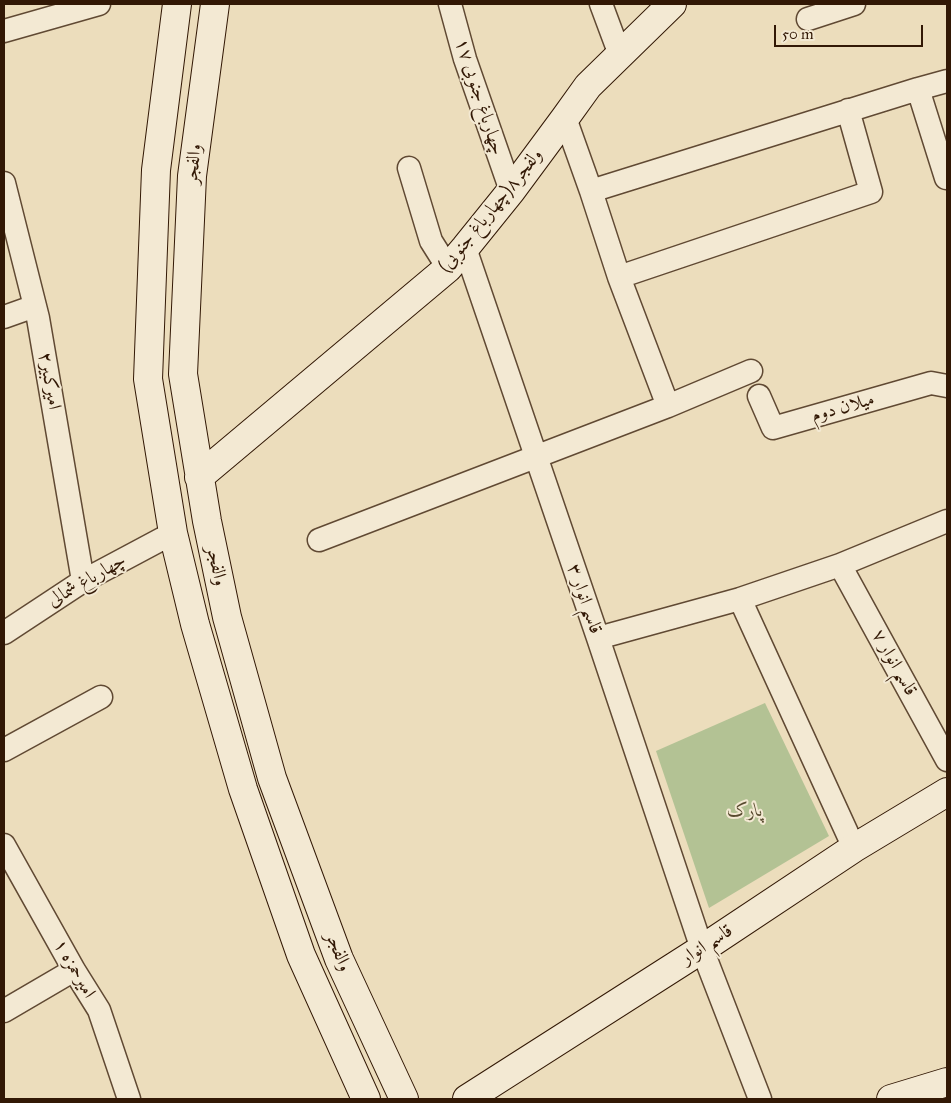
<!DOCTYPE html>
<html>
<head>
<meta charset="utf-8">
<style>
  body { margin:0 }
  #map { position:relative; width:951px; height:1103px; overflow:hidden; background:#ecddbc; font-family:"IM FELL Great Primer",serif }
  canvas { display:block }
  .frame { position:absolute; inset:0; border:5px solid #321805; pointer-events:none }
  .scale { position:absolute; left:774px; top:25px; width:149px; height:22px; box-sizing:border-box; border:2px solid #321805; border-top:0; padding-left:6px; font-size:15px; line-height:18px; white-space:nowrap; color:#321805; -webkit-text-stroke:4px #f3e9d3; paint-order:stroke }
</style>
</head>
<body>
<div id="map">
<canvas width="951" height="1103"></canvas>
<div class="frame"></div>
<div class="scale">50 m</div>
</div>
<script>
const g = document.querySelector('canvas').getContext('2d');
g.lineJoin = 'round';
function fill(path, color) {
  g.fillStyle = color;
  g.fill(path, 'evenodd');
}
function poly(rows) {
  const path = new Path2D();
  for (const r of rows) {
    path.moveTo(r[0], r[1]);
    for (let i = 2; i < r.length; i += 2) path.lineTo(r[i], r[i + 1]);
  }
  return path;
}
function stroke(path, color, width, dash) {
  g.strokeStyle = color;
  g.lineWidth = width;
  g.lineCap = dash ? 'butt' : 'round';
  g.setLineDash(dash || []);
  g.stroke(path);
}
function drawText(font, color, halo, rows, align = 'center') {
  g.font = font + ' "IM FELL Great Primer",Amiri,serif';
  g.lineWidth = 4;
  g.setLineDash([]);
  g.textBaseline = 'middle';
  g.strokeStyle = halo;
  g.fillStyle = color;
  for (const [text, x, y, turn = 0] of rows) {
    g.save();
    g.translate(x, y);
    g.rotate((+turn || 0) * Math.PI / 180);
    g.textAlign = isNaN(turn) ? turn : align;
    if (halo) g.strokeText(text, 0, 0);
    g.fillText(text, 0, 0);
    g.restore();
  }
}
const green = poly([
  [765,703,829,836,709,908,656,751]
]);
const street = poly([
  [450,4,465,59,511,191],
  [601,4,620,55],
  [808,19,854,4],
  [4,31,99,4],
  [918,89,946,178],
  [409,168,431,241,448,268],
  [4,183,38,318,83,581],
  [591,191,918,89,947,81],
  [465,248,598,638,702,949,760,1099],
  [619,277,871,192,848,110],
  [4,317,35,306],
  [759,396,773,428,931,383,947,386],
  [668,406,751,371],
  [319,540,668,406,619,277,591,191,565,118],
  [840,565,947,760],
  [740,599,854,848],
  [4,633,83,581,173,533],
  [598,638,740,599,840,565,947,521],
  [4,750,101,697],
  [4,845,74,970,99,1010,129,1099],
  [4,1011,74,970]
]);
const secondary = poly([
  [177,4,156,170,148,379,173,533,195,624,243,789,301,955,366,1099],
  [215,4,192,176,183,374,207,521,227,617,272,778,339,959,404,1099],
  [199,477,448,268,465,248,511,191,565,118,588,86,672,4],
  [467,1099,702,949,854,848,947,792],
  [891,1099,947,1082]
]);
const streetNames = [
  ["چهارباغ جنوبی ۱۷",479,97,72],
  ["والفجر",194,164,-84],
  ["ولفجر۸(چهارباغ جنوبی)",491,211,-51],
  ["امیرکبیر۲",49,381,80],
  ["میلان دوم",843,408,-16],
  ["والفجر",216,566,78],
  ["چهارباغ شمالی",87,581,-30],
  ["قاسم انوار ۳",584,599,71],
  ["قاسم انوار ۷",894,663,61],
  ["قاسم انوار",707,945,-33],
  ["والفجر",338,952,68],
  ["امیرحمزه ۱",74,969,60]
];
const parkNames = [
  ["پارک",745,811]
];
fill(green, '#b3c294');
stroke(street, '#604933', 25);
stroke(secondary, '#321805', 30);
stroke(street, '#f3e9d3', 22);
stroke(secondary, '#f3e9d3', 28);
drawText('19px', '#321805', '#f3e9d3', streetNames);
drawText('italic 19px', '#594b30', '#f3e9d3', parkNames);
</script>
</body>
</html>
